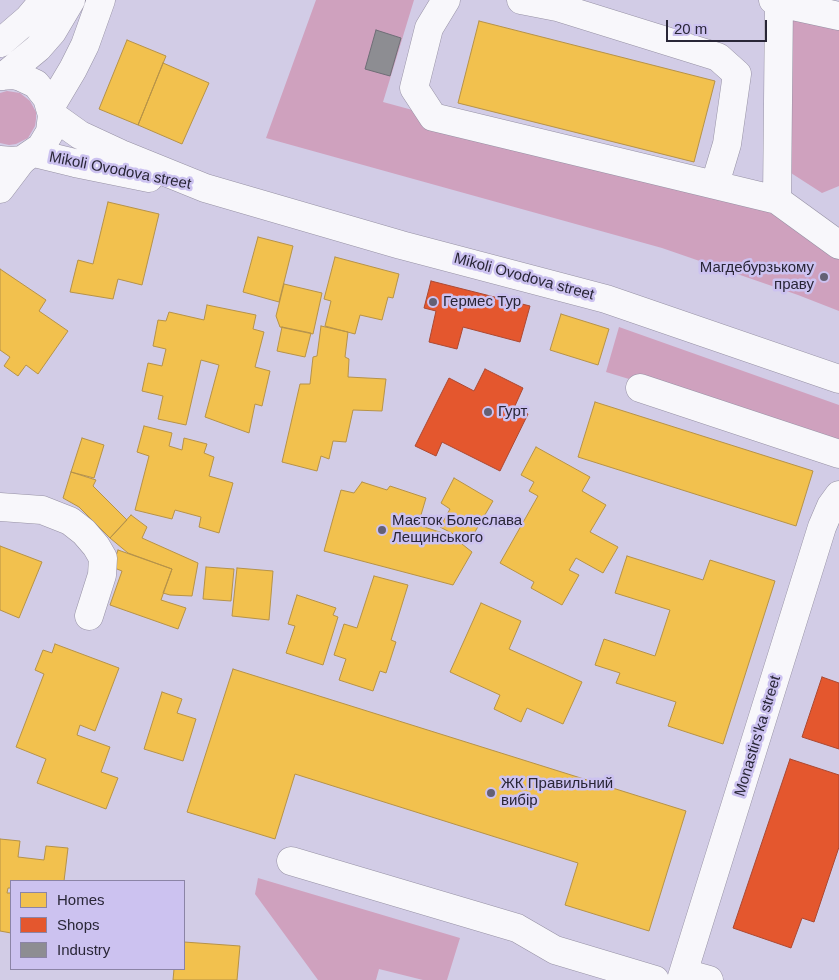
<!DOCTYPE html>
<html>
<head>
<meta charset="utf-8">
<style>
  body { margin:0 }
  #map { position:relative; width:839px; height:980px; overflow:hidden; background:#d2cce6; font-family:Arial,sans-serif }
  canvas { display:block }
  .legend { position:absolute; left:10px; top:880px; width:175px; height:90px; box-sizing:border-box; background:#ccc2f0; border:1px solid #8b84a6; margin:0; padding:6px 9px; list-style:none; font-size:15px; color:#292637 }
  .legend li { display:flex; align-items:center; gap:10px; height:25px }
  .legend b { width:25px; border:1px solid #8b84a6 }
  .scale { position:absolute; left:666px; top:20px; width:101px; height:22px; box-sizing:border-box; border:2px solid #292637; border-top:0; padding-left:6px; font-size:15px; line-height:18px; white-space:nowrap; color:#292637; -webkit-text-stroke:4px #ccc2f0; paint-order:stroke }
</style>
</head>
<body>
<div id="map">
<canvas width="839" height="980"></canvas>
<ul class="legend">
<li><b style="height:14px;background:#f2c14e"></b>Homes</li>
<li><b style="height:14px;background:#e4572e"></b>Shops</li>
<li><b style="height:14px;background:#8d8d92"></b>Industry</li>
</ul>
<div class="scale">20 m</div>
</div>
<script>
const g = document.querySelector('canvas').getContext('2d');
g.lineJoin = 'round';
function fill(path, color) {
  g.fillStyle = color;
  g.fill(path, 'evenodd');
}
function poly(rows) {
  const path = new Path2D();
  for (const r of rows) {
    path.moveTo(r[0], r[1]);
    for (let i = 2; i < r.length; i += 2) path.lineTo(r[i], r[i + 1]);
  }
  return path;
}
function stroke(path, color, width, dash) {
  g.strokeStyle = color;
  g.lineWidth = width;
  g.lineCap = dash ? 'butt' : 'round';
  g.setLineDash(dash || []);
  g.stroke(path);
}
function drawText(font, color, halo, rows, align = 'center') {
  g.font = font + ' Arial,sans-serif';
  g.lineWidth = 5;
  g.setLineDash([]);
  g.textBaseline = 'middle';
  g.strokeStyle = halo;
  g.fillStyle = color;
  for (const [text, x, y, turn = 0] of rows) {
    g.save();
    g.translate(x, y);
    g.rotate((+turn || 0) * Math.PI / 180);
    g.textAlign = isNaN(turn) ? turn : align;
    if (halo) g.strokeText(text, 0, 0);
    g.fillText(text, 0, 0);
    g.restore();
  }
}
const green = poly([
  [316,0,414,0,383,102,659,177,777,200,839,245,839,311,798,295,662,248,266,138],
  [779,3,839,16,839,186,822,193,777,164],
  [7,91,20,93,30,101,36,112,36,119,35,126,28,138,16,144,9,145,0,143,0,93],
  [619,327,839,405,839,443,606,372],
  [258,878,460,938,447,980,423,980,379,969,376,980,318,980,255,894]
]);
const homes = poly([
  [479,21,715,81,694,162,458,103,479,21],
  [127,40,166,56,138,125,99,109,127,40],
  [163,63,209,83,182,144,138,125,163,63],
  [108,202,159,214,142,285,118,279,113,299,70,292,78,260,93,264,108,202],
  [258,237,293,246,279,302,243,292,258,237],
  [335,257,399,274,393,298,388,297,382,320,360,315,355,334,325,326,331,301,324,299,335,257],
  [0,269,46,300,39,311,68,331,38,374,26,365,18,376,4,366,10,357,0,350,0,269],
  [284,284,322,293,313,334,280,327,276,316,284,284],
  [207,305,256,315,253,329,264,332,255,367,270,371,262,406,255,404,249,433,205,417,219,365,201,360,186,425,158,419,163,396,142,391,148,363,162,366,166,349,153,346,158,320,166,321,169,312,204,320,207,305],
  [561,314,609,329,598,365,550,350,561,314],
  [321,326,348,332,345,357,349,359,348,377,386,379,382,411,353,410,346,442,333,441,329,459,321,456,317,471,282,462,300,384,310,384,313,357,317,356,321,326],
  [282,327,311,333,305,357,277,351,282,327],
  [595,402,813,471,796,526,578,457,595,402],
  [144,426,172,433,169,446,182,450,184,438,207,444,204,453,214,457,209,476,233,483,219,533,199,527,201,517,175,510,172,519,135,510,149,456,137,452,144,426],
  [82,438,104,445,94,478,71,472,82,438],
  [536,447,590,477,582,491,606,505,590,532,618,547,603,573,576,558,569,570,579,575,562,605,531,588,534,582,500,563,538,496,529,491,534,482,521,475,536,447],
  [71,472,96,480,93,486,127,520,110,538,79,507,63,498,71,472],
  [454,478,493,501,469,542,440,527,450,509,441,503,454,478],
  [362,482,387,490,390,486,426,498,418,525,452,536,472,552,453,585,324,551,341,490,354,493,362,482],
  [131,515,147,527,142,538,198,563,192,596,170,595,163,593,172,569,128,553,110,538,131,515],
  [0,546,42,562,19,618,0,610,0,546],
  [118,550,172,569,161,600,186,608,178,629,110,605,122,571,112,567,118,550],
  [627,556,703,580,710,560,775,581,723,744,668,726,676,702,616,683,620,673,595,665,604,639,655,656,670,610,615,593,627,556],
  [206,567,234,569,231,601,203,599,206,567],
  [237,568,273,571,269,620,232,616,237,568],
  [374,576,408,585,391,640,396,642,386,673,380,671,373,691,339,680,346,659,334,655,344,624,357,628,374,576],
  [297,595,336,608,333,615,338,617,323,665,286,653,295,626,288,624,297,595],
  [481,603,521,621,509,649,582,682,563,724,527,708,521,722,494,709,500,695,450,672,481,603],
  [55,644,119,668,95,731,80,725,77,735,110,747,101,772,118,778,106,809,37,783,46,759,16,747,44,674,35,670,43,650,52,653,55,644],
  [233,669,686,811,649,931,565,905,578,863,295,774,275,839,187,812,233,669],
  [162,692,182,699,177,713,196,719,183,761,144,749,162,692],
  [0,839,20,841,18,857,44,860,46,846,68,848,64,881,11,881,11,888,8,888,7,893,11,893,11,933,0,931,0,839],
  [184,942,240,946,237,980,173,980,174,969,184,969,184,942]
]);
const shops = poly([
  [431,281,530,306,520,342,463,327,457,349,429,342,436,311,424,308,431,281],
  [485,369,523,388,514,408,528,414,500,471,442,442,436,456,415,446,449,378,474,391,485,369],
  [822,677,839,683,839,749,802,737,822,677],
  [790,759,839,775,839,847,814,922,802,918,791,948,733,928,790,759]
]);
const industry = poly([
  [376,30,401,38,390,76,365,69,376,30]
]);
const minor = poly([
  [446,0,429,28,414,88,433,117,777,200],
  [521,0,557,7,718,57,737,74,727,144,715,184],
  [773,0,779,3,777,200,839,245],
  [779,3,839,16],
  [0,189,22,160],
  [640,388,839,454],
  [0,507,42,510,70,521,84,532,96,546,103,558,102,575,89,616],
  [291,861,517,928,555,950,655,980],
  [684,973,709,980],
  [681,980,822,527,831,506,839,495]
]);
const major = poly([
  [0,43,28,19,44,0],
  [0,76,13,75,21,77,36,84,47,98,52,115,50,132,41,147,22,160,12,161,0,160],
  [4,76,38,48,52,32,71,0],
  [51,106,73,69,85,45,101,0],
  [52,115,80,135,121,154,205,188,401,245,606,299,839,379],
  [34,153,75,163,149,178]
]);
const markers = [
  [824,277,5,"#646074"],
  [433,302,5,"#646074"],
  [488,412,5,"#646074"],
  [382,530,5,"#646074"],
  [491,793,5,"#646074"]
];
const streetNames = [
  ["Mikoli Ovodova street",120,171,11],
  ["Mikoli Ovodova street",524,277,15],
  ["Monastirs'ka street",758,736,-73]
];
const poiNames = [
  ["Магдебурзькому",814,268,"right"],
  ["праву",814,285,"right"],
  ["Гермес Тур",443,302],
  ["Гурт",498,412],
  ["Маєток Болеслава",392,521],
  ["Лещинського",392,538],
  ["ЖК Правильний",501,784],
  ["вибір",501,801]
];
fill(green, '#cfa1be');
fill(homes, '#f2c14e');
stroke(homes, '#b69247', 1);
fill(shops, '#e4572e');
stroke(shops, '#ac4831', 1);
fill(industry, '#8d8d92');
stroke(industry, '#6f6e77', 1);
stroke(minor, '#9691a4', 29);
stroke(major, '#9691a4', 29);
stroke(minor, '#f8f7fb', 28);
stroke(major, '#f8f7fb', 28);
for (const [x, y, r, color] of markers) {
  const dot = new Path2D();
  dot.arc(x, y, r, 0, 2 * Math.PI);
  g.fillStyle = color;
  g.fill(dot);
  stroke(dot, '#ccc2f0', 2);
}
drawText('15px', '#292637', '#ccc2f0', streetNames);
drawText('15px', '#292637', '#ccc2f0', poiNames, 'left');
</script>
</body>
</html>
